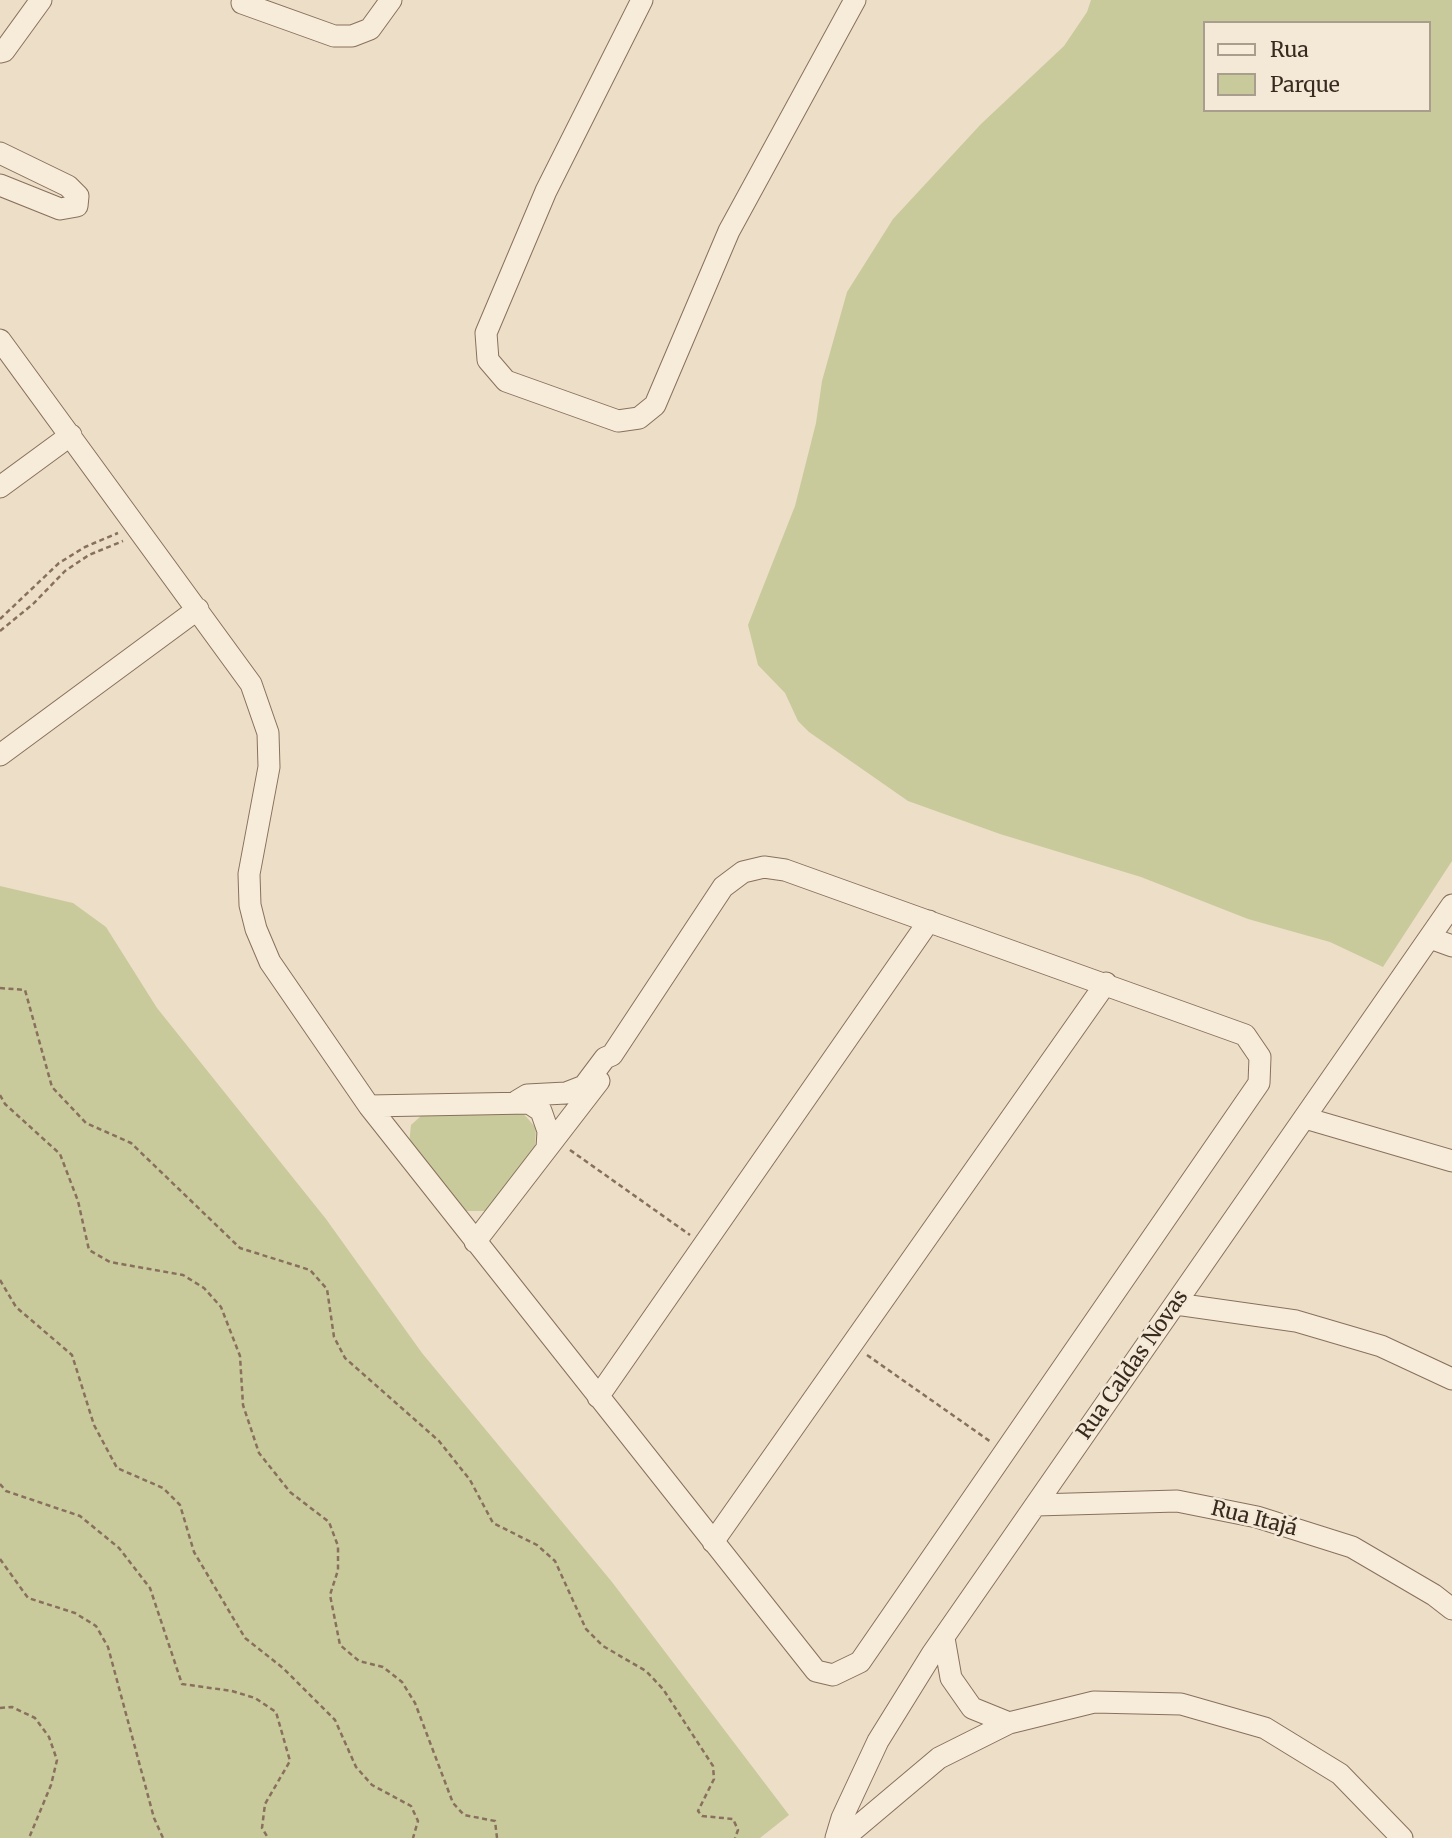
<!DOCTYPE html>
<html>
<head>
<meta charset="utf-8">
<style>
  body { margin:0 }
  #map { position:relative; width:1452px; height:1838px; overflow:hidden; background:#eddec7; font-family:Merriweather,serif }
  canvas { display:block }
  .legend { position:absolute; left:1203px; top:21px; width:228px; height:91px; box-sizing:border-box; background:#f4e9d7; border:2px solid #a99d8e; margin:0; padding:9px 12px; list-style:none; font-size:21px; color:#392a20 }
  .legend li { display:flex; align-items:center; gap:14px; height:35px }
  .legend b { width:35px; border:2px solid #a99d8e }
</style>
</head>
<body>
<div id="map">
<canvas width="1452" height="1838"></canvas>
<ul class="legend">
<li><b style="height:9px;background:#f7ecda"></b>Rua</li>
<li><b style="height:19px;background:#c9ca9b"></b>Parque</li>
</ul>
</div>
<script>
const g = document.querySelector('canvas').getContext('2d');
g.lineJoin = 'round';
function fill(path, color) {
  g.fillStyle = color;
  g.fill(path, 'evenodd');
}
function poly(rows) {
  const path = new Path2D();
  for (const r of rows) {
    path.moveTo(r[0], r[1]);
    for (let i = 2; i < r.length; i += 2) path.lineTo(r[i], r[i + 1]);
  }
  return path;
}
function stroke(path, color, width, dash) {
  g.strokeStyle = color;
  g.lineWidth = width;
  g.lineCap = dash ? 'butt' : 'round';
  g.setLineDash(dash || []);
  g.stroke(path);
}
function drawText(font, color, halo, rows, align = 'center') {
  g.font = font + ' Merriweather,serif';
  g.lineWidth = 5;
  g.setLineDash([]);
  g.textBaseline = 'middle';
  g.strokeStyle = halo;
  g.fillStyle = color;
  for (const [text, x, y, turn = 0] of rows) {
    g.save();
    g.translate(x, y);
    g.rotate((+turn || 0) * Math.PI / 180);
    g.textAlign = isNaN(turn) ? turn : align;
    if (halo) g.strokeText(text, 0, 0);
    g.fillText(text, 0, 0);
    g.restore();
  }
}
const green = poly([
  [1091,0,1452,0,1452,861,1383,967,1330,942,1248,919,1141,877,1000,834,908,801,809,732,798,721,785,693,758,665,748,625,795,506,816,423,822,381,847,292,893,219,981,124,1064,46,1087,12],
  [1205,23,1429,23,1429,110,1205,110],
  [0,886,73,903,106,927,157,1008,326,1219,422,1353,612,1582,789,1815,760,1838,0,1838],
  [522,1112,536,1128,535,1148,491,1208,485,1211,464,1211,409,1144,411,1125,422,1115]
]);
const path = poly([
  [0,619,59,563,85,547,118,533],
  [0,631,33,604,65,571,89,555,123,541],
  [0,988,25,990,52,1087,86,1123,131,1143,240,1248,310,1270,327,1289,334,1337,345,1358,439,1441,470,1480,493,1523,537,1545,555,1561,586,1629,603,1646,646,1671,663,1689,713,1766,714,1779,698,1811,702,1816,733,1819,738,1830,735,1838],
  [0,1095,5,1104,60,1154,78,1201,89,1250,110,1262,183,1275,204,1288,221,1307,240,1356,243,1405,259,1453,290,1492,329,1522,338,1546,338,1570,330,1595,340,1645,359,1661,383,1667,402,1682,415,1703,453,1803,464,1815,495,1821,497,1838],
  [570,1150,690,1235],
  [0,1280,16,1307,72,1355,94,1425,117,1468,163,1488,180,1505,194,1552,245,1638,283,1668,335,1720,356,1767,372,1785,411,1806,418,1821,413,1838],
  [867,1355,991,1442],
  [0,1484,6,1491,80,1516,119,1548,150,1588,182,1684,232,1691,255,1698,276,1712,290,1761,265,1804,262,1828,268,1838],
  [0,1559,28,1598,75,1613,96,1626,108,1647,154,1818,163,1838],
  [0,1708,12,1707,35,1718,49,1737,57,1760,51,1785,29,1838]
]);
const minor = poly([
  [642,0,546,191,486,333,488,360,506,381,618,421,639,418,655,405,729,231,855,0],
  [242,3,334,36,352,36,370,29,391,0],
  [0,52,4,51,41,0],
  [0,153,68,186,78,196,77,206,60,209,0,185],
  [0,340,251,684,268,733,269,767,249,874,250,905,256,929,270,962,369,1106,816,1671,833,1675,860,1662,1259,1083,1260,1057,1245,1035,785,870,764,867,743,872,723,887,612,1055,605,1058,584,1086,566,1093,527,1095,517,1101],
  [0,487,71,435],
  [0,755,198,609],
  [1430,938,1452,946],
  [369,1106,529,1103,541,1111,548,1131,547,1148],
  [1305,1118,1452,1161],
  [475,1242,599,1081],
  [1176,1304,1296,1321,1381,1346,1452,1379],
  [598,1397,929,921],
  [1036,1505,1177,1501,1257,1517,1352,1547,1434,1595,1452,1609],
  [713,1542,1106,983],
  [944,1638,951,1678,972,1708,1009,1723],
  [836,1838,842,1818,878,1741,932,1654,1452,905],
  [844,1838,939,1758,1009,1723,1094,1702,1181,1704,1265,1728,1340,1774,1402,1838]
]);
const streetNames = [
  ["Rua Caldas Novas",1133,1365,-55],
  ["Rua Itajá",1254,1519,14]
];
fill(green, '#c9ca9b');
stroke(minor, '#88705d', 23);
stroke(path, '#88705d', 2.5, [5, 3.5]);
stroke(minor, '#f7ecda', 21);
drawText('21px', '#392a20', '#f4e9d7', streetNames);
</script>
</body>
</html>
